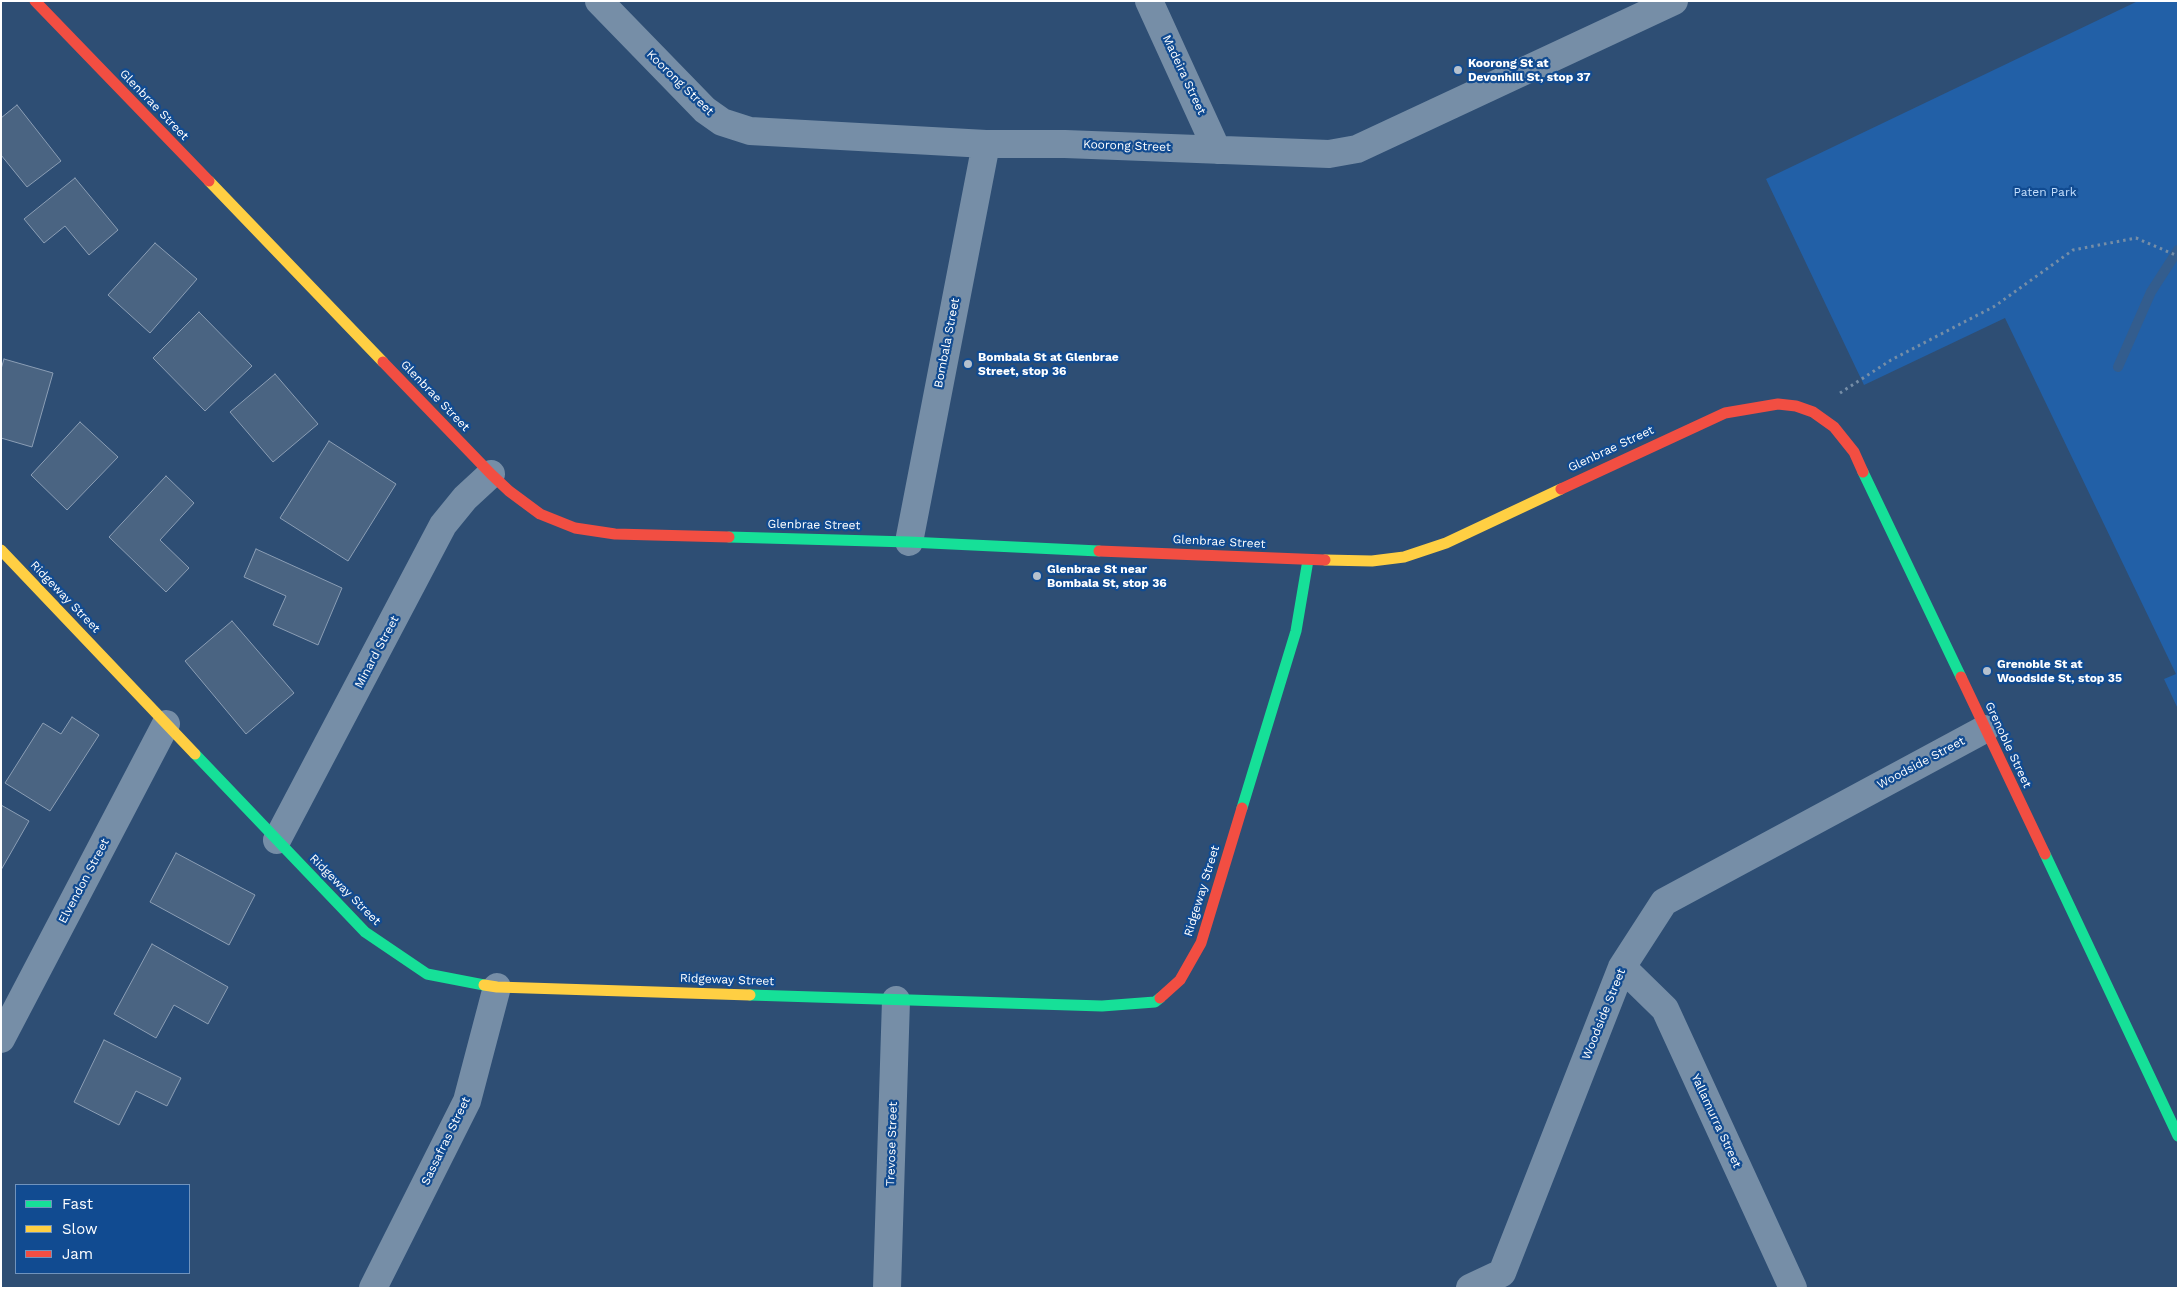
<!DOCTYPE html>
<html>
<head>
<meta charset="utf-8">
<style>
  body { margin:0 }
  #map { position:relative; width:2179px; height:1289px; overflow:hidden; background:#2e4e74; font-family:"Work Sans",sans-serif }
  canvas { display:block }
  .frame { position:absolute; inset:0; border:2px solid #fff; pointer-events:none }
  .legend { position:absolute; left:15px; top:1184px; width:175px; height:90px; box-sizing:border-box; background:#114b91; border:1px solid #7093bd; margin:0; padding:6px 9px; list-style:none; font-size:15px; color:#fff }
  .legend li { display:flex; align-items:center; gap:10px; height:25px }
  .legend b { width:25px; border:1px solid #7093bd }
</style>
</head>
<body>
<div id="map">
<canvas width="2179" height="1289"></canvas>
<div class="frame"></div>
<ul class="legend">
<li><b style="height:6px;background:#16e098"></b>Fast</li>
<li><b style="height:6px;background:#ffcf43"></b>Slow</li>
<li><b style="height:6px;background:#f24e42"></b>Jam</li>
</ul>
</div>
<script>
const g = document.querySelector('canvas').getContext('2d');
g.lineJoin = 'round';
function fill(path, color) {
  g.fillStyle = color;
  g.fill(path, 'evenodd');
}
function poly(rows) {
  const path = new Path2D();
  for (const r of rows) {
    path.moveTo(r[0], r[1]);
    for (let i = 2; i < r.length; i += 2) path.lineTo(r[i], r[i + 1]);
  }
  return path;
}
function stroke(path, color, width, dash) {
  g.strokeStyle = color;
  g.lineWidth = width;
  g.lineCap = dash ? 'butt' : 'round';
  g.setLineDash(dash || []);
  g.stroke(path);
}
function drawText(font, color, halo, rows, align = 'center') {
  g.font = font + ' "Work Sans",sans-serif';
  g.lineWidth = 4.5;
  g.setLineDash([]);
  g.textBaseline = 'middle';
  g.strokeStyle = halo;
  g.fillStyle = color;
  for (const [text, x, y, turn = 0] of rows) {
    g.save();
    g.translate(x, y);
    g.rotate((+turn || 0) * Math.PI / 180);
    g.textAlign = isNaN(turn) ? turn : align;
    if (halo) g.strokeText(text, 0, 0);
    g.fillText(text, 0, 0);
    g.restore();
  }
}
const green = poly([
  [2138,1,2178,1,2178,709,2164,679,2176,674,2005,318,1864,385,1766,179]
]);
const stream = poly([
  [2118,367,2151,292,2178,250]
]);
const building = poly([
  [17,105,61,161,27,187,1,155,1,118,17,105],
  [75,178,118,230,89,255,65,226,44,243,24,219,75,178],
  [155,243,197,279,150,333,108,295,155,243],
  [199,312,252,366,205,411,153,358,199,312],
  [4,359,53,373,32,447,1,438,1,369,4,359],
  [275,374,318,424,273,462,230,412,275,374],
  [80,422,118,457,67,510,31,475,80,422],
  [329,441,396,484,348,561,280,518,329,441],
  [166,476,194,503,160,540,189,568,166,592,109,537,166,476],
  [256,549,342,588,318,645,273,625,286,596,244,577,256,549],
  [232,621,294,693,246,734,185,661,232,621],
  [72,717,99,735,50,811,5,783,43,723,61,734,72,717],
  [1,805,29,821,1,870,1,805],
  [176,853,255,895,229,945,150,902,176,853],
  [152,944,228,987,208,1024,174,1005,156,1038,114,1014,152,944],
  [104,1040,181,1078,167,1106,136,1091,119,1125,74,1102,104,1040]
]);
const path = poly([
  [1840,393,1891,360,1995,306,2073,250,2136,238,2178,256]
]);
const street = poly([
  [599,1,705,110,722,122,750,131,986,144,1065,144,1329,154,1357,149,1674,1],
  [1149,1,1217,150],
  [909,542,986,144],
  [277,840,443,525,465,498,491,474],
  [1622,967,1665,1009,1793,1288],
  [1,1039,166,724],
  [373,1288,467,1101,497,987],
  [887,1288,896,1000],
  [1470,1288,1502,1273,1622,967,1664,902,1985,729]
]);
const fast = poly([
  [1863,472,1961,677],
  [729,537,909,542,1099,551],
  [195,754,365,932,427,974,484,985],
  [1242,808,1296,631,1308,560],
  [2045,854,2178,1136],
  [750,995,1102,1006,1155,1002,1160,998]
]);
const slow = poly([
  [209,181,383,362],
  [1,550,195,754],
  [1325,560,1372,561,1404,557,1446,543,1561,489],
  [484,985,497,987,750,995]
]);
const jam = poly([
  [35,1,209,181],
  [383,362,491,474,509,491,540,514,575,528,615,534,729,537],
  [1561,489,1725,413,1778,404,1796,406,1813,412,1834,427,1854,452,1863,472],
  [1099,551,1325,560],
  [1961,677,2045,854],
  [1160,998,1180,980,1201,943,1242,808]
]);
const markers = [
  [1458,70,5,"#b6c1ce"],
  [968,364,5,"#b6c1ce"],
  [1037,576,5,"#b6c1ce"],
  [1987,671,5,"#b6c1ce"]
];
const poiNames = [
  ["Koorong St at",1468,63],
  ["Devonhill St, stop 37",1468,77],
  ["Bombala St at Glenbrae",978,357],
  ["Street, stop 36",978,371],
  ["Glenbrae St near",1047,569],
  ["Bombala St, stop 36",1047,583],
  ["Grenoble St at",1997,664],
  ["Woodside St, stop 35",1997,678]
];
const streetNames = [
  ["Madeira Street",1184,75,65],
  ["Koorong Street",680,83,44],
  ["Glenbrae Street",154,105,46],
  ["Koorong Street",1127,146,2],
  ["Bombala Street",947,343,-79],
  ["Glenbrae Street",435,396,46],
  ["Glenbrae Street",1611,449,-25],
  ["Glenbrae Street",814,525,1],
  ["Glenbrae Street",1219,542,3],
  ["Ridgeway Street",65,597,46],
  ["Minard Street",377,652,-62],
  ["Grenoble Street",2008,745,65],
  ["Woodside Street",1921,763,-28],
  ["Elvendon Street",84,881,-62],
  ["Ridgeway Street",345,890,45],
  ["Ridgeway Street",1202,891,-73],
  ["Ridgeway Street",727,980,2],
  ["Woodside Street",1604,1014,-68],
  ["Yallamurra Street",1716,1121,65],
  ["Sassafras Street",446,1141,-64],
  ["Trevose Street",892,1144,-88]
];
const parkNames = [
  ["Paten Park",2045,192]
];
fill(green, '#2260a7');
stroke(stream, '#335d8e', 10);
fill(building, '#4a6482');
stroke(building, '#8b9eb5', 1);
stroke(path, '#768ea7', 3, [2.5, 4]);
stroke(street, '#768ea7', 28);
stroke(fast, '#16e098', 11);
stroke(slow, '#ffcf43', 11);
stroke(jam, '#f24e42', 11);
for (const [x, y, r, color] of markers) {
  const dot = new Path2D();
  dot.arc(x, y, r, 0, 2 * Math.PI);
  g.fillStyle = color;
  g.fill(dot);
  stroke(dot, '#114b91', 2);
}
drawText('bold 12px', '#fff', '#114b91', poiNames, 'left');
drawText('12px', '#fff', '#114b91', streetNames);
drawText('12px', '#c5dffd', '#114b91', parkNames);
</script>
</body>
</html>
